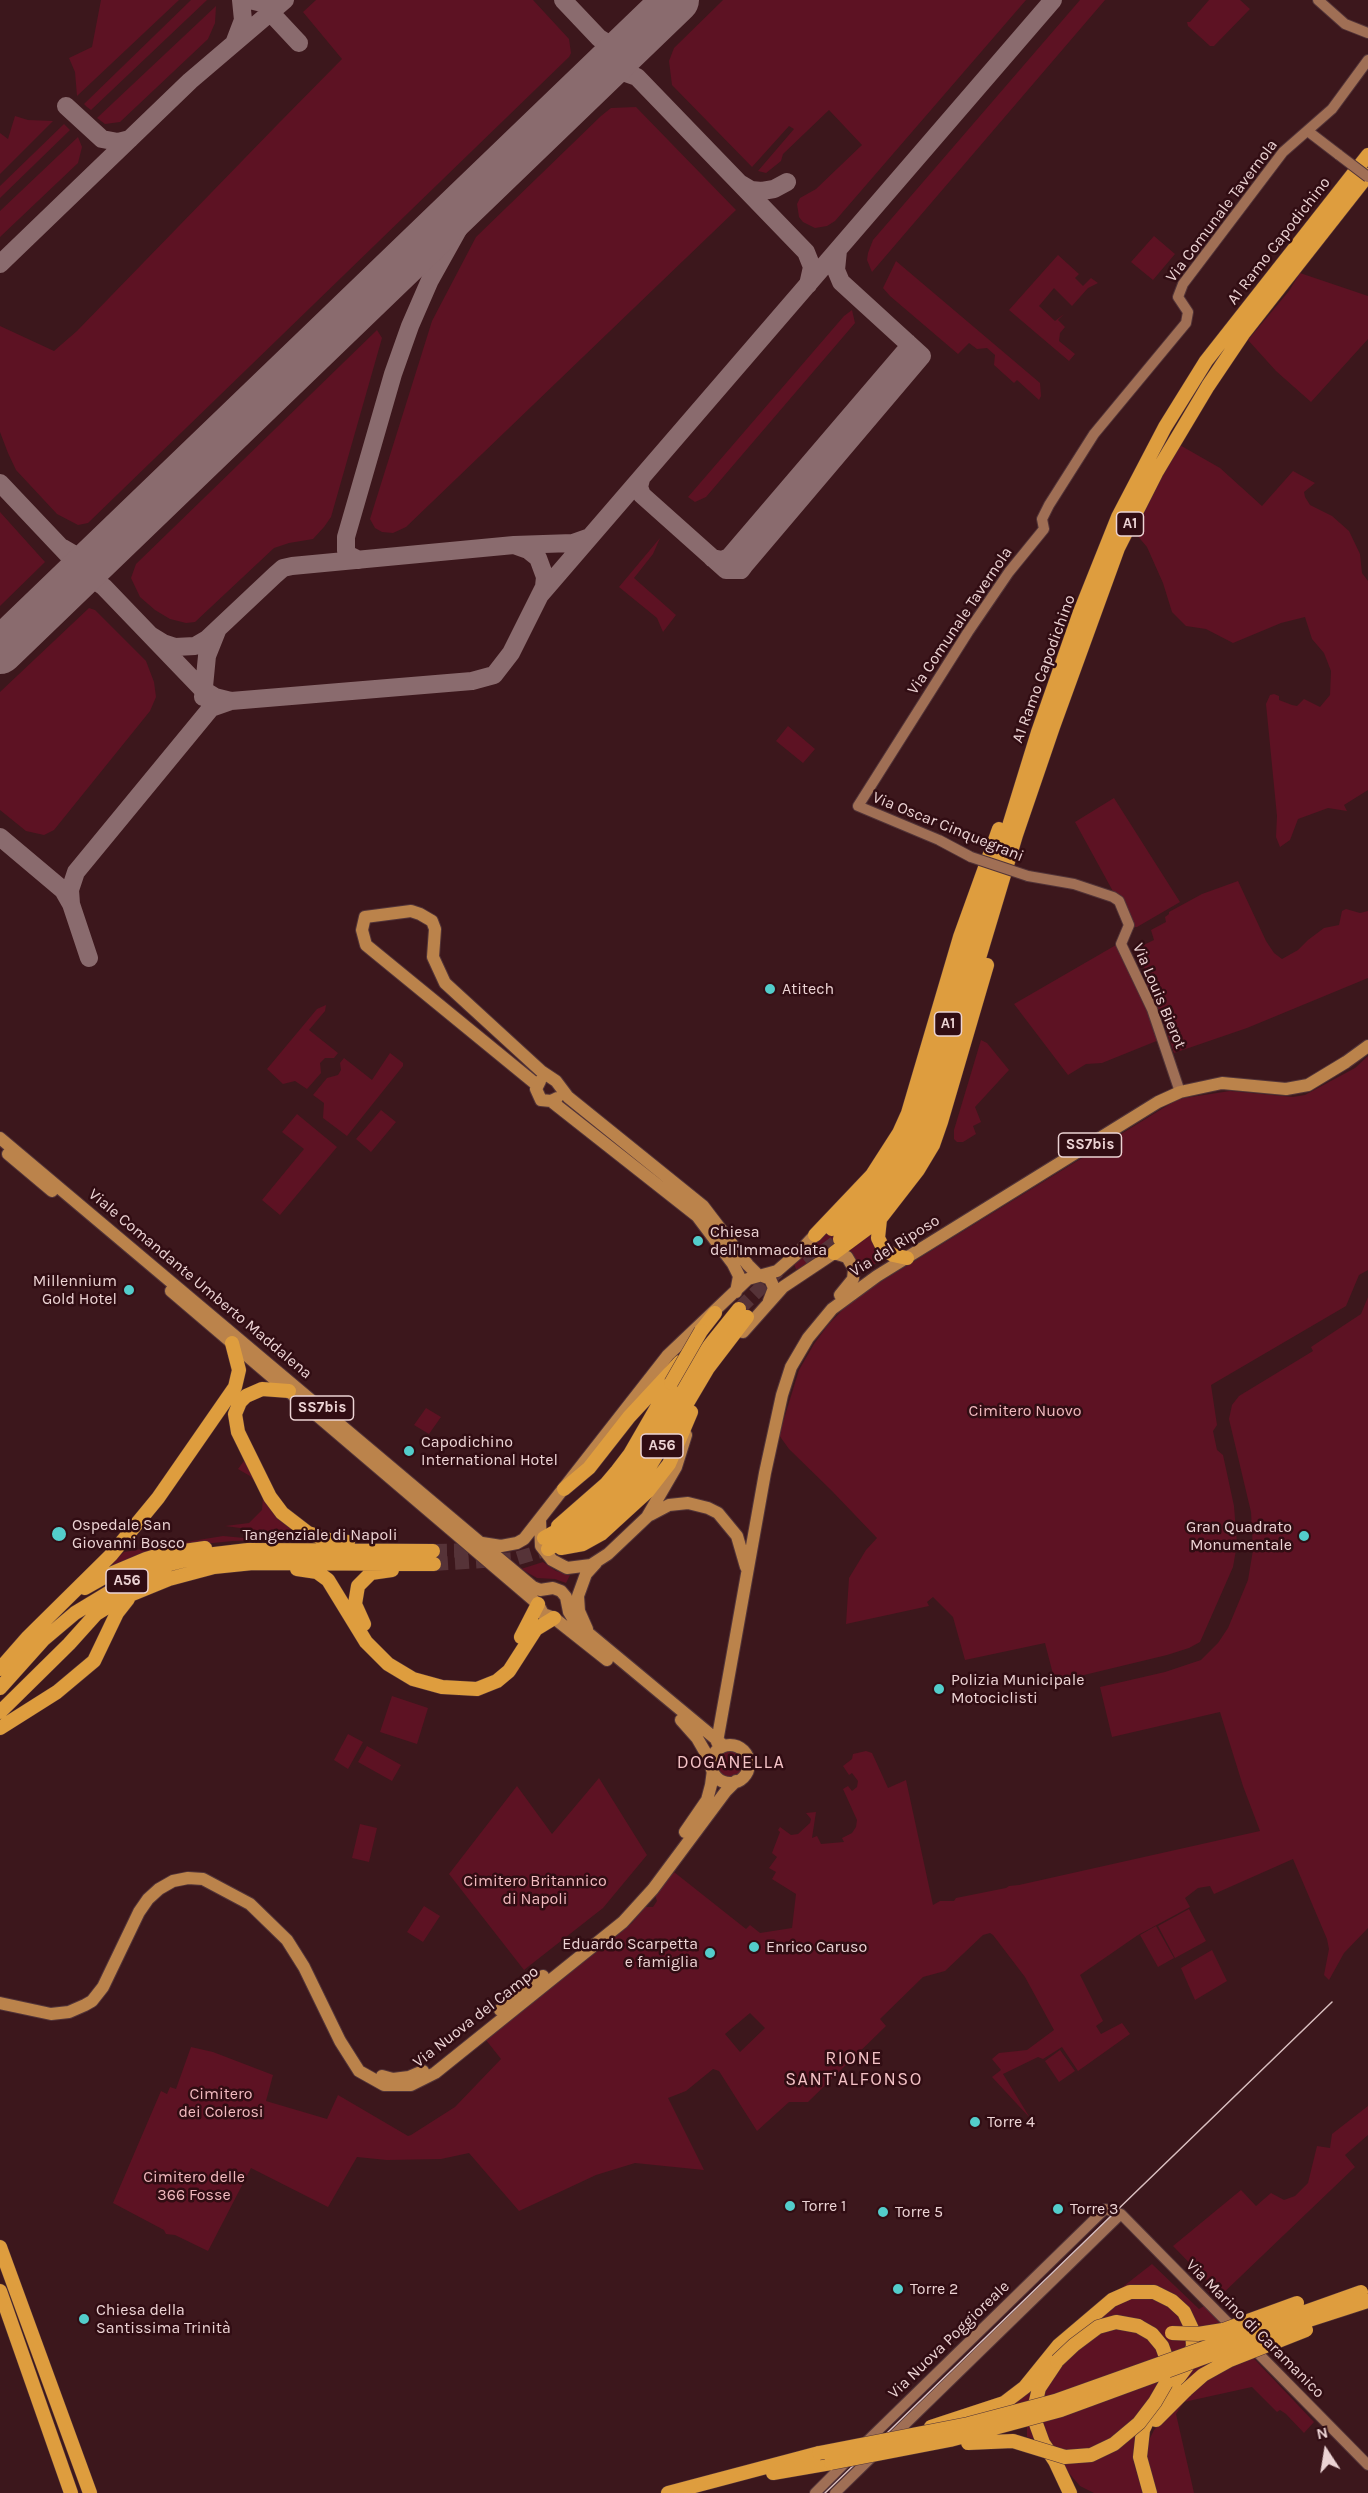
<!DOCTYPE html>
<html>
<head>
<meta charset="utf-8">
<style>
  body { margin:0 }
  #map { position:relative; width:1368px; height:2493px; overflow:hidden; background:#3c171c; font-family:Karla,sans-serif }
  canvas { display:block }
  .north { position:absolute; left:1296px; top:2421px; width:60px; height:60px; -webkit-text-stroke:4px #310d13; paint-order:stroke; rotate:348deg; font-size:16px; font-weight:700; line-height:24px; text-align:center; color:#ecd3d4 }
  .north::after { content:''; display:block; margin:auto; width:21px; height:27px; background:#ecd3d4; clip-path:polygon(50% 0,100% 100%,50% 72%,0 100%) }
</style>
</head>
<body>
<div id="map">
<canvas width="1368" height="2493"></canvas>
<div class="north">N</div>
</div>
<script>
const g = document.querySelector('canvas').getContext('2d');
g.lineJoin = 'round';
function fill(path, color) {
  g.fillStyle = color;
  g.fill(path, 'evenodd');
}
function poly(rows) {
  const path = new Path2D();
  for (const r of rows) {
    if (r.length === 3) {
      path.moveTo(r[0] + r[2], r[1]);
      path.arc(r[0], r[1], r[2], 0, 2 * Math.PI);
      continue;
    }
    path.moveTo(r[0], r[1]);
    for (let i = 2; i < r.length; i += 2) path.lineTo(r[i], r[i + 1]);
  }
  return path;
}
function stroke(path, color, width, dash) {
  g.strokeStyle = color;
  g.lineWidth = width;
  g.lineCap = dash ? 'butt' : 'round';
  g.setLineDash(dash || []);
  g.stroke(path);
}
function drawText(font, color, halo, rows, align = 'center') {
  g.font = font + ' Karla,sans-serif';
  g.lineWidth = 5;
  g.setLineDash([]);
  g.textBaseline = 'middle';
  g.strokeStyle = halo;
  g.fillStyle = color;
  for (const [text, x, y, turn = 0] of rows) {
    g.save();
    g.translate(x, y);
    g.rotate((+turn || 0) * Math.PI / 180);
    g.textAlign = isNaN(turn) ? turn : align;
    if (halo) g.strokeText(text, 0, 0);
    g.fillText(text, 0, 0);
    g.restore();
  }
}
const green = poly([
  [101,0,179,0,77,96,75,72,69,58,92,47],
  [191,0,207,0,91,110,87,107,84,104],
  [316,0,533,0,569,39,571,53,569,57,88,523,78,525,57,514,16,470,8,453,0,432,0,326,54,351,77,331,277,125,342,59,303,12],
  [723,0,1026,0,835,221,827,226,815,228,803,222,799,217,797,204,800,198,816,189,862,145,829,110,783,154,781,161,766,173,758,171,794,129,789,126,752,167,672,85,669,61,674,48],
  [1080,0,1105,0,872,272,867,260,868,253,873,240],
  [1209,0,1240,0,1250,9,1214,46,1210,46,1188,26,1187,22,1190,22],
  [216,6,215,23,208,39,120,122,105,124,97,118],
  [636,107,736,210,406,527,393,533,382,532,375,528,370,519,432,321,476,237,601,116,611,108],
  [15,116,28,120,53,121,0,174,0,133,8,139],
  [64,124,70,130,0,198,0,186],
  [78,137,82,147,78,163,0,237,0,211],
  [1154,236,1175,254,1153,280,1131,262],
  [1058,255,1079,274,1075,278,1083,286,1091,278,1098,283,1088,288,1072,306,1054,288,1039,306,1055,321,1064,314,1058,320,1065,327,1060,333,1059,341,1075,354,1069,361,1009,310],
  [896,261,1040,383,1041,396,1039,400,1017,380,1014,383,994,365,995,355,987,348,977,349,969,343,958,354,890,296,883,288],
  [1300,273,1368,296,1368,339,1311,402,1276,371,1248,340,1289,291],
  [852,310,855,323,706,497,695,502,688,497,844,316],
  [377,330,382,338,331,517,324,527,313,539,289,543,274,548,195,622,186,623,170,619,155,610,140,597,131,578,136,564],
  [1178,444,1220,468,1262,506,1293,471,1315,483,1304,492,1305,497,1310,505,1332,516,1349,531,1360,554,1362,573,1368,581,1368,790,1344,805,1347,811,1328,808,1298,819,1290,840,1280,847,1276,837,1277,816,1266,704,1270,695,1274,694,1279,696,1279,700,1292,705,1297,706,1304,699,1320,707,1330,695,1331,671,1324,653,1312,639,1305,617,1281,623,1233,643,1206,629,1186,626,1172,612,1163,583,1147,547,1136,534,1137,523],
  [0,512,45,562,0,606],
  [660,538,653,554,634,578,676,615,663,632,657,618,619,587],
  [89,608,95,610,146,661,154,682,156,697,150,711,54,830,44,835,26,831,0,810,0,692],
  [788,726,815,749,803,763,776,741],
  [1114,798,1180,902,1137,927,1134,927,1130,915,1115,895,1075,822],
  [1238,881,1266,941,1274,953,1282,959,1298,950,1308,940,1324,928,1339,925,1342,911,1346,909,1360,913,1368,911,1368,978,1247,1028,1174,1053,1161,1015,1147,984,1151,981,1135,949,1154,940,1151,930,1166,922,1165,917,1169,914,1169,912,1202,894],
  [1116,945,1148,1009,1159,1040,1102,1063,1086,1064,1068,1075,1014,1004],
  [326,1005,325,1011,309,1030,338,1053,334,1058,325,1058,320,1063,321,1073,307,1089,295,1081,283,1084,267,1069,317,1009],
  [981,1040,987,1043,1009,1070,975,1107,981,1122,973,1126,976,1134,963,1142,957,1142,954,1139,954,1130],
  [390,1053,403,1063,403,1066,347,1136,323,1118,324,1103,313,1095,327,1078,338,1075,341,1070,340,1063,344,1058,372,1080],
  [1368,1056,1368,1270,1359,1275,1346,1306,1211,1385,1217,1425,1213,1431,1217,1450,1223,1455,1234,1506,1237,1544,1233,1567,1200,1642,1189,1648,1167,1655,1055,1682,1045,1643,965,1660,953,1617,933,1597,927,1602,929,1606,846,1624,849,1578,866,1550,877,1538,832,1491,789,1449,779,1435,799,1370,814,1344,828,1325,853,1299,1178,1099,1230,1091,1293,1097,1305,1095,1355,1068],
  [381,1110,396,1122,371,1152,356,1139],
  [297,1114,337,1147,280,1215,262,1200,304,1149,282,1132],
  [831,1220,836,1248,827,1250,802,1269,796,1269,794,1264],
  [872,1232,887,1256,858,1275,846,1252],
  [1368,1297,1368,1928,1344,1953,1329,1980,1324,1975,1329,1949,1327,1939,1293,1859,1214,1894,1210,1886,1198,1888,1185,1898,1190,1907,1138,1935,1080,1975,1103,2021,1096,2026,1101,2034,1122,2023,1130,2034,1078,2071,1062,2047,1043,2059,1038,2057,1003,2074,1030,2118,992,2077,1001,2070,992,2059,999,2053,1027,2050,1054,2030,1025,1977,993,1935,990,1933,983,1935,945,1971,923,1977,880,2019,886,2026,808,2102,789,2102,757,2131,719,2071,713,2069,686,2091,668,2098,704,2170,635,2163,596,2175,519,2211,469,2153,441,2159,387,2160,357,2157,328,2207,251,2168,208,2251,175,2235,166,2234,164,2230,113,2203,161,2091,167,2094,170,2087,176,2089,191,2047,213,2052,273,2075,266,2101,327,2119,338,2095,408,2136,411,2135,455,2107,501,2059,486,2040,632,1923,645,1907,653,1907,657,1901,655,1895,674,1872,746,1929,750,1925,760,1933,792,1928,796,1894,772,1879,776,1872,769,1868,777,1857,772,1853,780,1832,778,1830,780,1827,791,1835,798,1834,810,1823,811,1819,806,1813,816,1812,812,1838,817,1836,821,1844,844,1842,842,1838,852,1833,856,1827,857,1820,843,1789,848,1786,852,1791,857,1787,858,1781,852,1773,849,1775,843,1766,852,1759,853,1754,866,1751,872,1753,888,1788,906,1780,933,1905,940,1901,954,1901,956,1898,1006,1888,1009,1886,1019,1885,1260,1831,1243,1786,1220,1712,1112,1737,1100,1687,1165,1672,1201,1660,1218,1643,1228,1628,1248,1580,1253,1550,1251,1512,1229,1419,1232,1405,1239,1396,1313,1351,1311,1347,1361,1314],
  [750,2013,765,2028,740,2052,725,2034],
  [426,1408,441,1417,429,1434,414,1425],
  [246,1458,309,1537,225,1526,249,1523,262,1510,263,1496,258,1486,250,1476,238,1469],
  [223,1536,266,1540,233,1541,172,1547,102,1572,124,1552],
  [543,1562,556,1571,570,1575,566,1583,555,1579,537,1578,521,1569],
  [392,1696,428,1708,417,1744,380,1732],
  [348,1734,363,1742,348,1769,334,1760],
  [367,1746,401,1765,392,1781,358,1762],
  [730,1763,16],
  [599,1778,647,1855,603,1908,524,1970,449,1874,517,1786,552,1834],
  [360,1824,377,1828,369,1862,352,1858],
  [424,1906,440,1916,423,1942,407,1932],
  [1189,1909,1206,1941,1175,1958,1158,1926],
  [1156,1926,1174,1958,1158,1967,1140,1935],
  [1212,1950,1227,1981,1195,2000,1181,1968],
  [1060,2050,1075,2071,1059,2082,1045,2061],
  [1368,2106,1368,2135,1345,2155,1355,2167,1217,2299,1208,2291,1210,2284,1173,2246,1241,2190,1256,2206,1271,2193,1284,2200,1295,2196,1308,2183,1317,2146,1330,2148,1332,2134],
  [1152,2264,1199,2309,1204,2306,1314,2422,1304,2433,1286,2414,1280,2410,1277,2412,1252,2387,1184,2402,1176,2414,1194,2493,1154,2493,1145,2466,1147,2444,1154,2430,1197,2386,1192,2380,1153,2420,1189,2372,1196,2356,1198,2343,1195,2324,1183,2306,1171,2295,1158,2289,1144,2286,1129,2289,1112,2297,1116,2302,1135,2294,1151,2295,1165,2300,1183,2317,1191,2340,1186,2358,1177,2376,1141,2425,1137,2435,1134,2464,1143,2493,1094,2493,1080,2486,1061,2464,1045,2441,1039,2424,1039,2399,1045,2384,1063,2361,1058,2355,1034,2388,1029,2405,1035,2439,1027,2437,1027,2427,1002,2400,1111,2296]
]);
const taxiway = poly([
  [250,0,266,4,284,0],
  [563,0,599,38,607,43,626,44,637,38],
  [270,12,299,43],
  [235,41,243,20,241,0],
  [597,76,620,71,637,77,806,252,812,267,808,285],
  [66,106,102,139,118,142,130,139],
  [741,184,751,190,762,191,774,189,787,182],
  [0,264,190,81,285,0],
  [641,479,639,487,642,495,726,570,741,570,744,566,922,356,841,282,836,270,838,250],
  [0,483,72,559,74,573,65,588],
  [63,548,75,555,87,557,98,553,118,537],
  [712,558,722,560,729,557,906,350,908,343],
  [359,560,349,555,346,551,346,537,393,374,410,326,430,280,483,185],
  [64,589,78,580,94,580,104,587,202,689,215,697,231,701],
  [540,595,1053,0],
  [150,635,163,643,175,647,195,646,207,639,275,575,283,568,292,566,514,545,573,543,590,537],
  [203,697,207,656,217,631],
  [0,837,63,890,71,904,89,958],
  [71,904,70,890,76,872,211,708,231,701,472,681,494,675,511,653,544,587,545,577,538,558,528,550,514,545]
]);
const runway = poly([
  [0,651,676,0]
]);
const highwayTunnel = poly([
  [807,1264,840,1239],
  [739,1309,778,1271],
  [433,1551,483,1550],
  [434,1564,515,1559,548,1549]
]);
const secondary = poly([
  [1318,0,1345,24,1368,33],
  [1309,132,1339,155],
  [971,857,939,840,858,806,968,632,1009,572,1044,529,1042,519,1049,505,1094,434,1186,323,1188,312,1178,297,1183,284,1283,152,1332,109,1368,60],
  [1028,876,1074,884,1113,897,1119,901,1129,925,1121,944,1152,1009,1180,1092],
  [1250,2345,1368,2465],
  [889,2440,1121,2214],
  [862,2446,1105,2209,1121,2214,1237,2332],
  [815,2493,849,2459],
  [835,2493,876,2453]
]);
const primary = poly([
  [540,1081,536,1089,541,1100,551,1101,557,1098],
  [537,1085,366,945,362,930,365,917,411,911,420,914,432,921,435,929,433,957,445,983,541,1071,556,1081,568,1097,703,1206,748,1265,757,1274,770,1279,774,1288,769,1301],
  [551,1101,697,1216,733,1264,739,1276,736,1292],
  [0,1138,533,1587,540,1590,553,1588,561,1591,566,1597,569,1612,575,1622,723,1745],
  [8,1154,52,1191],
  [171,1291,538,1604,543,1614,554,1618,607,1660],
  [743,1332,783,1287,834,1253,847,1257,854,1269,853,1279,840,1295],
  [650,1515,669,1505,688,1503,708,1508,718,1513,737,1536,746,1567],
  [540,1521,541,1546,552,1560,567,1568,591,1565,608,1554,647,1517,676,1467,686,1435],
  [482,1543,501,1546,517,1543,524,1539,668,1355,748,1279,777,1271,800,1251,815,1235],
  [587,1629,579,1611,578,1596,586,1574,596,1563],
  [681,1720,697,1738,712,1764],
  [717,1742,765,1473,782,1395,791,1367,808,1338,832,1309,877,1276,1158,1102,1180,1092,1222,1083,1286,1089,1308,1085,1346,1062,1368,1046],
  [730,1764,19],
  [685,1832,707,1800,711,1785,713,1770],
  [0,2003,51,2014,69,2012,85,2005,92,2001,103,1987,139,1912,148,1899,159,1889,173,1881,188,1878,203,1879,250,1904,287,1940,304,1967,340,2041,359,2071,384,2085,411,2085,435,2073,623,1922,653,1889,726,1791,736,1781],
  [500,2010,543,1976],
  [382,2076,393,2079,409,2077,423,2071]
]);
const highway = poly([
  [880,1219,878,1238,883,1248,893,1255,907,1258],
  [832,1229,864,1202,882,1182,910,1138,920,1114,1038,732,1080,612,1118,517,1165,427,1206,361,1368,155],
  [815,1235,872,1175,899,1133,908,1113,960,937,999,829],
  [840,1239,877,1205,909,1165,921,1142,931,1118,1016,835,1053,727,1118,548,1156,473,1208,386,1243,334,1368,175],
  [834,1253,880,1219,918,1170,933,1145,941,1122,987,965],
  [701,1331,715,1313],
  [289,1391,262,1389,246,1396,240,1402,235,1414,238,1432,270,1497,282,1513,308,1533,332,1541,348,1542],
  [564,1489,589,1468,629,1417,680,1362],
  [558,1526,606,1484,617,1471,630,1454,671,1383],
  [544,1538,591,1512,620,1485,647,1447,702,1355,739,1309],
  [561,1548,583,1544,601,1534,648,1491,669,1464,691,1412],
  [548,1549,597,1522,626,1497,650,1466,708,1368,747,1317],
  [297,1569,317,1572,328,1580,366,1642,388,1664,413,1679,442,1687,477,1689,497,1681,509,1671,536,1629,554,1618],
  [85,1588,108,1575,146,1559,163,1554,205,1548],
  [364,1624,355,1604,358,1586,371,1573,392,1570],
  [521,1637,538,1604],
  [0,1669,27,1638,111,1555,158,1498,235,1387,239,1370,232,1343],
  [0,1688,43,1640,75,1613,128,1581,170,1564,206,1555,248,1550,433,1551],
  [0,1712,69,1644,96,1614,120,1599,169,1579,214,1567,253,1563,434,1564],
  [0,1728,57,1692,94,1661,117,1613,128,1599],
  [0,2247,90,2493],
  [0,2291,71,2493],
  [1138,2326,1152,2334,1162,2346,1166,2357,1167,2372],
  [1057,2361,1039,2388,1035,2405,1035,2421,1043,2443,1055,2461,1070,2493],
  [1156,2420,1186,2390],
  [931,2427,1004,2403,1025,2387,1059,2345,1112,2300,1130,2292,1154,2292,1172,2301,1184,2312,1192,2329,1193,2346,1187,2366,1148,2419,1143,2430,1140,2457,1150,2493],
  [773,2473,831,2463],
  [668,2493,819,2453]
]);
const tram = poly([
  [825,2493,1332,2002]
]);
const secondaryBridge = poly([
  [1339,155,1368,177],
  [971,857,1028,876]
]);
const highwayBridge = poly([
  [671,1383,701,1331],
  [1172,2333,1198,2334,1223,2330,1297,2303],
  [1057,2361,1074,2345,1098,2327,1116,2322,1138,2326],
  [1186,2390,1203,2375,1230,2360,1306,2330],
  [968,2443,1013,2441,1065,2457,1091,2455,1114,2444,1139,2423,1155,2402,1166,2383],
  [819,2453,968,2424,1055,2401,1361,2292],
  [831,2463,950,2440,1061,2410,1287,2327,1368,2301]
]);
const markers = [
  [770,989,6,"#53cdcb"],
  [698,1241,6,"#53cdcb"],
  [129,1290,6,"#53cdcb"],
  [409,1451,6,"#53cdcb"],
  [59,1534,8,"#53cdcb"],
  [1304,1536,6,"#53cdcb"],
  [939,1689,6,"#53cdcb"],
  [754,1947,6,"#53cdcb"],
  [710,1953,6,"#53cdcb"],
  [975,2122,6,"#53cdcb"],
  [790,2206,6,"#53cdcb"],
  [1058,2209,6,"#53cdcb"],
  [883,2212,6,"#53cdcb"],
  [898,2289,6,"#53cdcb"],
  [84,2319,6,"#53cdcb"]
];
const shields = [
  [1130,524,27],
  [948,1024,27],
  [1090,1145,63],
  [322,1408,63],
  [662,1446,42],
  [127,1581,42]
];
const shieldNames = [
  ["A1",1130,524],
  ["A1",948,1024],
  ["SS7bis",1090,1145],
  ["SS7bis",322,1408],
  ["A56",662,1446],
  ["A56",127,1581]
];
const streetNames = [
  ["Via Comunale Tavernola",1222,211,-53],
  ["A1 Ramo Capodichino",1279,241,-52],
  ["Via Comunale Tavernola",960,621,-56],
  ["A1 Ramo Capodichino",1044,669,-70],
  ["Via Oscar Cinquegrani",948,827,22],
  ["Via Louis Bierot",1159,996,67],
  ["Via del Riposo",895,1246,-32],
  ["Viale Comandante Umberto Maddalena",200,1284,40],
  ["Tangenziale di Napoli",320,1535],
  ["Via Nuova del Campo",476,2017,-38],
  ["Via Marino di Caramanico",1255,2329,45],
  ["Via Nuova Poggioreale",949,2340,-44]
];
const poiNames = [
  ["Atitech",782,989],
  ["Chiesa",710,1232],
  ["dell'Immacolata",710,1250],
  ["Millennium",117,1281,"right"],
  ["Gold Hotel",117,1299,"right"],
  ["Capodichino",421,1442],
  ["International Hotel",421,1460],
  ["Ospedale San",72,1525],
  ["Giovanni Bosco",72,1543],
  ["Gran Quadrato",1292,1527,"right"],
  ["Monumentale",1292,1545,"right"],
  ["Polizia Municipale",951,1680],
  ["Motociclisti",951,1698],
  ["Eduardo Scarpetta",698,1944,"right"],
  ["e famiglia",698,1962,"right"],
  ["Enrico Caruso",766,1947],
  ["Torre 4",987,2122],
  ["Torre 1",802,2206],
  ["Torre 3",1070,2209],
  ["Torre 5",895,2212],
  ["Torre 2",910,2289],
  ["Chiesa della",96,2310],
  ["Santissima Trinità",96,2328]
];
const parkNames = [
  ["Cimitero Nuovo",1025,1411],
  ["Cimitero Britannico",535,1881],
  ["di Napoli",535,1899],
  ["Cimitero",221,2094],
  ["dei Colerosi",221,2112],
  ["Cimitero delle",194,2177],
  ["366 Fosse",194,2195]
];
const neighbourhoodNames = [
  ["DOGANELLA",731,1763],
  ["RIONE",854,2059],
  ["SANT'ALFONSO",854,2080]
];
fill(green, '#5d1223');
stroke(taxiway, '#8a6b6e', 18);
stroke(runway, '#8a6b6e', 46);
stroke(highwayTunnel, '#563338', 14, [14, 7]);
stroke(secondary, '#523438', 12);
stroke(primary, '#523438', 14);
stroke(highway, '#523438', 15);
stroke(secondary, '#a06f55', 10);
stroke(primary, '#bb834b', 12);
stroke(highway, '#de9d3e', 14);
stroke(tram, '#d9bfc0', 1.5);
stroke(secondaryBridge, '#523438', 12, []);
stroke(highwayBridge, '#523438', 15, []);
stroke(secondaryBridge, '#a06f55', 10);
stroke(highwayBridge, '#de9d3e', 14);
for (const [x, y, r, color] of markers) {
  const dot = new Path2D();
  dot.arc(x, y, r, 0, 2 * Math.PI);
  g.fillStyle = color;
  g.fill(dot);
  stroke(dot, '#310d13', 2);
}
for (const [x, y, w] of shields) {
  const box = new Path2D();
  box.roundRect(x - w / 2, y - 12, w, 24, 4.5);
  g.fillStyle = '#310d13';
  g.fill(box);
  stroke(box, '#ecd3d4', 1.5);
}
drawText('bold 15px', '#ecd3d4', null, shieldNames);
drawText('16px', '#ecd3d4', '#310d13', streetNames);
drawText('16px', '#ecd3d4', '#310d13', poiNames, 'left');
drawText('16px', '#f2babf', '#310d13', parkNames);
g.letterSpacing = '1.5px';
drawText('18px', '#f4c2c6', '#310d13', neighbourhoodNames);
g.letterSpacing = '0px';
</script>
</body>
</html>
